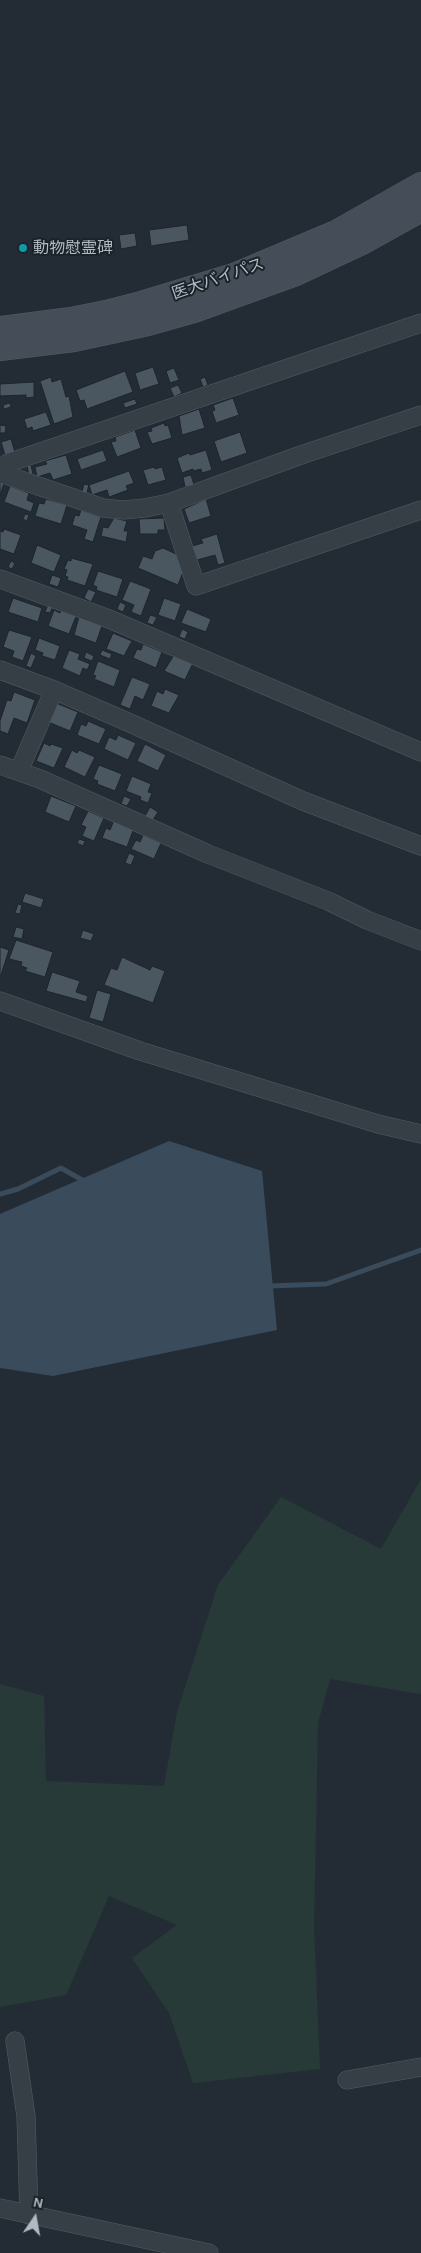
<!DOCTYPE html>
<html>
<head>
<meta charset="utf-8">
<style>
  body { margin:0 }
  #map { position:relative; width:421px; height:2253px; overflow:hidden; background:#232c35; font-family:Karla,sans-serif }
  canvas { display:block }
  .north { position:absolute; left:10px; top:2193px; width:50px; height:50px; -webkit-text-stroke:4px #1b232a; paint-order:stroke; rotate:12deg; font-size:14px; font-weight:700; line-height:20px; text-align:center; color:#b1b9c2 }
  .north::after { content:''; display:block; margin:auto; width:18px; height:22px; background:#b1b9c2; clip-path:polygon(50% 0,100% 100%,50% 72%,0 100%) }
</style>
</head>
<body>
<div id="map">
<canvas width="421" height="2253"></canvas>
<div class="north">N</div>
</div>
<script>
const g = document.querySelector('canvas').getContext('2d');
g.lineJoin = 'round';
function fill(path, color) {
  g.fillStyle = color;
  g.fill(path, 'evenodd');
}
function poly(rows) {
  const path = new Path2D();
  for (const r of rows) {
    path.moveTo(r[0], r[1]);
    for (let i = 2; i < r.length; i += 2) path.lineTo(r[i], r[i + 1]);
  }
  return path;
}
function stroke(path, color, width, dash) {
  g.strokeStyle = color;
  g.lineWidth = width;
  g.lineCap = dash ? 'butt' : 'round';
  g.setLineDash(dash || []);
  g.stroke(path);
}
function drawText(font, color, halo, rows, align = 'center') {
  g.font = font + ' Karla,"Noto Sans JP",sans-serif';
  g.lineWidth = 4;
  g.setLineDash([]);
  g.textBaseline = 'middle';
  g.strokeStyle = halo;
  g.fillStyle = color;
  for (const [text, x, y, turn = 0] of rows) {
    g.save();
    g.translate(x, y);
    g.rotate((+turn || 0) * Math.PI / 180);
    g.textAlign = isNaN(turn) ? turn : align;
    if (halo) g.strokeText(text, 0, 0);
    g.fillText(text, 0, 0);
    g.restore();
  }
}
const green = poly([
  [421,1479,421,1694,330,1679,318,1723,314,1927,320,2069,193,2083,169,2013,132,1958,177,1925,109,1896,66,1995,0,2007,0,1684,44,1696,46,1781,164,1786,177,1712,218,1585,281,1497,381,1549]
]);
const water = poly([
  [169,1141,262,1171,277,1330,53,1376,0,1368,0,1214]
]);
const stream = poly([
  [0,1194,18,1189,61,1168,84,1181],
  [268,1286,326,1284,421,1250]
]);
const building = poly([
  [187,225,189,240,151,246,149,230,187,225],
  [135,233,137,246,121,249,119,235,135,233],
  [153,367,159,384,140,390,135,373,153,367],
  [174,368,179,380,170,383,166,371,174,368],
  [125,371,133,392,87,409,84,400,80,401,76,390,125,371],
  [51,377,52,382,61,379,66,397,69,396,73,417,54,424,40,381,51,377],
  [205,377,208,385,203,387,200,379,205,377],
  [34,382,34,397,26,398,26,395,0,396,0,384,34,382],
  [178,385,182,393,174,397,170,388,178,385],
  [233,398,239,415,216,423,212,411,215,410,213,405,233,398],
  [135,399,137,404,125,408,123,403,135,399],
  [10,403,11,407,4,409,3,405,10,403],
  [199,409,205,428,182,435,179,416,199,409],
  [46,412,51,425,33,431,32,427,27,429,24,419,46,412],
  [164,423,165,426,168,425,172,438,152,444,147,432,152,431,151,428,164,423],
  [0,425,6,426,5,433,0,433,0,425],
  [135,430,141,448,117,457,111,442,116,441,115,437,135,430],
  [240,432,247,453,221,462,214,441,240,432],
  [11,439,15,452,5,455,1,442,11,439],
  [103,450,107,461,81,470,77,459,103,450],
  [206,450,212,470,202,473,201,469,193,471,193,469,182,473,177,458,189,453,190,455,206,450],
  [66,455,72,474,53,480,50,473,37,477,35,467,47,464,45,461,66,455],
  [31,465,33,474,29,475,27,466,31,465],
  [154,467,155,469,162,467,166,480,148,485,143,470,154,467],
  [129,471,134,483,126,486,128,490,109,497,107,490,92,495,89,485,129,471],
  [191,475,194,485,185,487,183,477,191,475],
  [0,482,4,483,0,496,0,482],
  [84,484,89,485,86,496,81,495,84,484],
  [10,486,29,493,27,500,34,503,31,512,4,502,10,486],
  [46,499,67,505,61,524,35,516,39,503,44,504,46,499],
  [206,499,211,516,189,523,184,509,206,499],
  [81,510,101,517,93,542,84,539,87,530,72,525,75,515,79,516,81,510],
  [25,514,29,515,27,521,23,519,25,514],
  [114,518,127,521,124,531,128,531,126,542,101,536,103,527,108,528,114,518],
  [164,518,165,530,158,530,158,534,140,534,139,519,164,518],
  [4,529,21,535,14,554,0,549,0,531,3,532,4,529],
  [217,534,225,563,218,565,215,555,197,560,192,546,203,543,201,539,217,534],
  [37,545,61,555,54,572,31,563,37,545],
  [163,548,176,554,183,572,178,585,138,568,143,556,152,559,155,551,163,548],
  [71,558,93,564,85,586,67,580,68,577,65,576,67,570,64,569,68,560,71,561,71,558],
  [11,561,15,563,12,569,8,567,11,561],
  [98,571,123,579,117,597,96,590,97,587,93,585,98,571],
  [52,575,61,578,58,587,49,584,52,575],
  [130,581,151,589,141,616,131,612,134,605,122,600,130,581],
  [88,589,96,592,91,602,84,598,88,589],
  [13,598,42,608,38,622,8,612,13,598],
  [164,598,181,604,175,621,158,615,164,598],
  [49,602,54,604,50,613,45,612,49,602],
  [120,602,126,605,123,612,117,609,120,602],
  [62,608,77,614,69,634,48,626,54,610,60,613,62,608],
  [187,609,211,619,206,632,181,623,187,609],
  [80,613,91,619,90,621,102,626,96,643,74,635,80,613],
  [150,615,157,617,153,625,147,623,150,615],
  [182,629,188,632,185,639,179,637,182,629],
  [9,630,32,637,23,661,12,657,14,651,3,647,9,630],
  [113,633,132,641,124,656,106,649,113,633],
  [39,638,60,646,55,660,42,656,43,653,35,650,39,638],
  [143,644,162,652,156,668,133,658,137,649,141,650,143,644],
  [69,650,80,654,78,659,90,664,87,670,83,668,80,676,62,668,69,650],
  [102,650,112,654,110,659,100,655,102,650],
  [86,652,94,656,92,661,84,658,86,652],
  [31,653,36,656,31,668,26,666,31,653],
  [174,655,193,663,185,680,164,671,174,655],
  [98,661,120,670,114,687,94,679,96,676,93,675,98,661],
  [132,677,150,684,143,700,135,696,130,709,120,705,132,677],
  [165,689,179,695,169,713,151,706,157,691,163,694,165,689],
  [14,692,35,700,27,723,14,718,8,734,0,731,0,721,7,700,11,701,14,692],
  [56,703,78,712,70,731,48,722,56,703],
  [88,721,106,729,99,744,77,735,81,724,86,726,88,721],
  [118,735,136,743,128,760,104,749,109,737,116,740,118,735],
  [44,743,50,746,51,744,63,748,54,768,36,761,44,743],
  [145,744,166,755,158,771,137,761,145,744],
  [72,750,77,753,79,750,95,757,85,777,64,767,72,750],
  [99,765,122,774,115,791,97,784,98,781,93,779,99,765],
  [132,776,151,784,148,792,152,793,148,803,140,800,141,797,126,791,132,776],
  [51,796,76,806,69,822,45,812,51,796],
  [124,796,131,799,127,806,121,804,124,796],
  [150,807,158,812,153,820,145,816,150,807],
  [88,811,104,818,94,841,82,836,86,827,81,825,88,811],
  [114,820,134,828,127,847,102,838,106,828,110,830,114,820],
  [143,835,161,843,154,859,131,849,136,840,140,842,143,835],
  [79,839,85,841,83,846,77,843,79,839],
  [129,853,135,856,131,865,125,863,129,853],
  [25,893,44,899,41,908,22,902,25,893],
  [18,904,22,905,20,914,15,913,18,904],
  [16,927,24,929,22,939,13,937,16,927],
  [83,930,94,934,91,941,80,938,83,930],
  [16,940,53,952,45,977,25,971,27,968,21,966,22,962,9,959,16,940],
  [0,947,9,950,0,978,0,947],
  [122,957,150,970,152,966,165,971,153,1003,104,985,111,968,117,970,122,957],
  [52,972,80,981,76,992,88,996,86,1002,46,991,52,972],
  [97,990,111,994,103,1022,89,1018,97,990]
]);
const street = poly([
  [0,473,103,508,123,510,145,508,169,503,301,455,421,415],
  [1,474,8,463,421,323],
  [169,503,196,586,421,510],
  [0,579,109,619,421,752],
  [0,670,54,690,130,723,303,801,421,846],
  [0,765,40,779,208,854,328,901,367,920,421,941],
  [19,771,54,690],
  [0,1001,140,1051,378,1124,421,1134],
  [15,2041,26,2116,29,2215],
  [347,2080,421,2067],
  [0,2208,209,2253]
]);
const secondary = poly([
  [0,329,71,320,106,313,141,304,234,276,336,233,421,185],
  [0,348,74,339,148,323,194,310,296,273,364,241,421,209]
]);
const markers = [
  [23,248,5,"#0f9aa8"]
];
const poiNames = [
  ["動物慰霊碑",33,248]
];
const streetNames = [
  ["医大バイパス",218,279,-19]
];
fill(green, '#283a38');
fill(water, '#3a4b5c');
stroke(stream, '#3a4b5c', 5);
fill(building, '#4b5760');
stroke(building, '#1d252c', 1);
stroke(street, '#545c63', 19);
stroke(secondary, '#545c63', 26);
stroke(street, '#363e46', 18);
stroke(secondary, '#454e58', 25);
for (const [x, y, r, color] of markers) {
  const dot = new Path2D();
  dot.arc(x, y, r, 0, 2 * Math.PI);
  g.fillStyle = color;
  g.fill(dot);
  stroke(dot, '#1b232a', 2);
}
drawText('16px', '#b1b9c2', '#1b232a', poiNames, 'left');
drawText('16px', '#b1b9c2', '#1b232a', streetNames);
</script>
</body>
</html>
